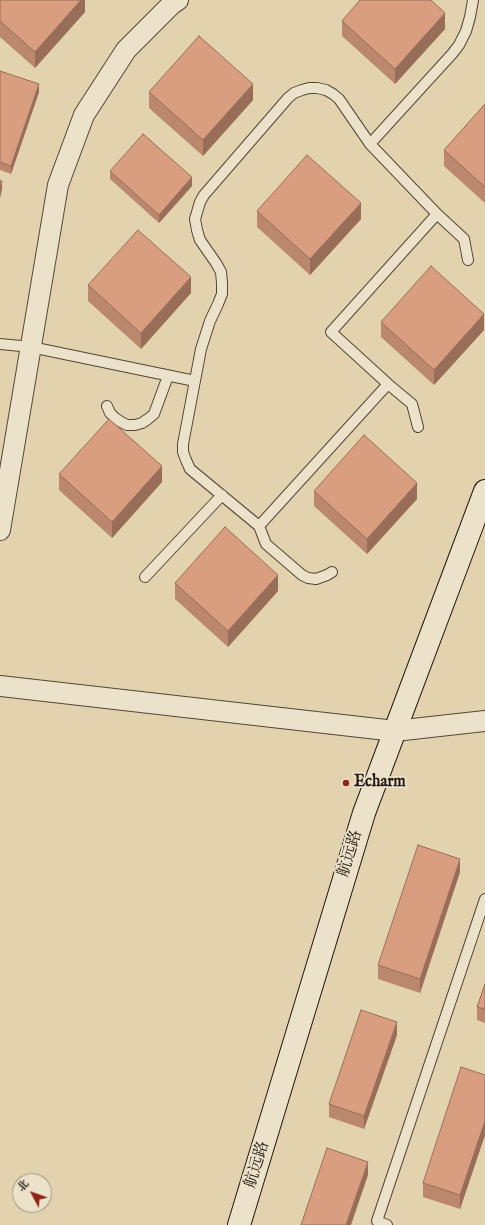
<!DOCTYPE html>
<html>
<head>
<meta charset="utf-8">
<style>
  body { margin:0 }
  #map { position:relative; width:485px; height:1225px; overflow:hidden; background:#e2d3ae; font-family:"IM FELL English","Noto Serif SC",serif }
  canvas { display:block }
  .north { position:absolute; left:12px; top:1173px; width:40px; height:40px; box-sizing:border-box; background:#ece2ca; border:1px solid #9b9080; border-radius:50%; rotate:311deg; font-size:11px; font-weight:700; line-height:16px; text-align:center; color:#221611 }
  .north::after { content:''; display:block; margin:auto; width:14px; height:18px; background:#8f2418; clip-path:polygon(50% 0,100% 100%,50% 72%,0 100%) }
</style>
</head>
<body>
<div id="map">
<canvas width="485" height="1225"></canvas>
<div class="north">北</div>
</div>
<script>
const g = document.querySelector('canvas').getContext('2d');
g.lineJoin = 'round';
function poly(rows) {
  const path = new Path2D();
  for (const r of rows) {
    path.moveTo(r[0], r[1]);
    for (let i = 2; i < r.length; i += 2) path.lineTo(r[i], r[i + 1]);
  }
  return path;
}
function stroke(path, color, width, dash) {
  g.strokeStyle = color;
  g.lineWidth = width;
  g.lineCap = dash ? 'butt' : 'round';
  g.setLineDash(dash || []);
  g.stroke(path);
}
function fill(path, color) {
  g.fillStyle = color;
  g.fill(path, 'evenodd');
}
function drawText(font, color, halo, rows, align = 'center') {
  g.font = font + ' "IM FELL English","Noto Serif SC",serif';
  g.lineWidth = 3.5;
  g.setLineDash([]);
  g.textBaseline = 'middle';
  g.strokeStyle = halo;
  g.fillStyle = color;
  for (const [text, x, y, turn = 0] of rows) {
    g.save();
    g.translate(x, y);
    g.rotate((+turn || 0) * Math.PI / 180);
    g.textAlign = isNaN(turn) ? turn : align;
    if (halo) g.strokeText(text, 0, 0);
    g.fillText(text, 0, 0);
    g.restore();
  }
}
const lane = poly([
  [370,144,452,54,459,45,466,31,470,17,473,0],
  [0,344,31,347,195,381],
  [388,384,412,404,418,427],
  [107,406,110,413,115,418,121,422,127,425,135,425,142,423,148,419,154,414,168,376],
  [259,526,388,384,331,332,437,214],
  [332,572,327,575,316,579,308,578,302,575,266,544,259,526,190,469,186,460,183,452,183,444,201,349,210,321,218,304,222,294,222,283,221,272,216,263,200,240,197,230,195,219,200,202,204,195,288,98,294,93,302,90,309,88,317,88,326,90,333,94,339,99,370,144,437,214,464,239,468,260],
  [145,577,222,495],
  [387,1225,377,1221,485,899]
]);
const street = poly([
  [0,530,58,185,84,115,126,50,172,4,178,0],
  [0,686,395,731,485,721]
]);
const secondary = poly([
  [239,1225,364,813,485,491]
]);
const wall = poly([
  [0,0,85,0,85,12,35,68,0,37],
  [342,21,445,29,395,84,342,36],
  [0,72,39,92,11,174,0,170],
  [149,92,253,100,203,156,149,108],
  [485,104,485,203,444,166,444,150],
  [110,171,192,186,159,223,110,179],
  [257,211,361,219,310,275,257,227],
  [88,285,191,293,141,349,88,301],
  [381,322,484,330,434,385,381,337],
  [59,474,162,482,112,538,59,490],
  [314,491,417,499,367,554,314,506],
  [175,583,278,591,228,647,175,599],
  [460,872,420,993,378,979,378,965],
  [485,984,485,1023,477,1020,477,1007],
  [397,1035,364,1129,329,1117,329,1104],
  [485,1075,485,1135,460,1209,423,1197,423,1183]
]);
const shadedWall = poly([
  [81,0,85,0,85,12,35,68,35,52],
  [445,13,445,29,395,84,395,69],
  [39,84,39,92,11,174,11,166],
  [253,84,253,100,203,156,203,140],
  [192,177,192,186,159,223,159,215],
  [2,181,2,189,0,198,0,189],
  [361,203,361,219,310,275,310,259],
  [191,277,191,293,141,349,141,333],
  [484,314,484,330,434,385,434,370],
  [162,466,162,482,112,538,112,522],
  [417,483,417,499,367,554,367,539],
  [278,575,278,591,228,647,228,631],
  [460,859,460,872,420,993,420,979],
  [397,1022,397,1035,364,1129,364,1116],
  [485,1121,485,1135,460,1209,460,1195],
  [368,1162,368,1175,351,1225,346,1225]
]);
const building = poly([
  [0,0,81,0,35,52,0,21,0,0],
  [360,0,431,0,445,13,395,69,342,21,360,0],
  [199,36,253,84,203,140,149,92,199,36],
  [0,71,39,84,11,166,0,162,0,71],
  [485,104,485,187,444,150,485,104],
  [143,134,192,177,159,215,110,171,143,134],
  [307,155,361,203,310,259,257,211,307,155],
  [0,181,2,181,0,189,0,181],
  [138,230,191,277,141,333,88,285,138,230],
  [431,266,484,314,434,370,381,322,431,266],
  [109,419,162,466,112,522,59,474,109,419],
  [364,435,417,483,367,539,314,491,364,435],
  [225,527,278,575,228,631,175,583,225,527],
  [418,845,460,859,420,979,378,965,418,845],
  [485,984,485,1009,477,1007,485,984],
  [361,1010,397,1022,364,1116,329,1104,361,1010],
  [461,1067,485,1075,485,1121,460,1195,423,1183,461,1067],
  [327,1148,368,1162,346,1225,301,1225,327,1148]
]);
const markers = [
  [346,783,4,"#8f2418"]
];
const poiNames = [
  ["Echarm",354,783]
];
const streetNames = [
  ["航远路",351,854,-73],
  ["航远路",258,1165,-73]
];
stroke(lane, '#524538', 12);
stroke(street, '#524538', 22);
stroke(secondary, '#221611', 24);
stroke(lane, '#ece2ca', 10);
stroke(street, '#ece2ca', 20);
stroke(secondary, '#ece2ca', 22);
fill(wall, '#bb876d');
fill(shadedWall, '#986e59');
fill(building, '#d99d7f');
stroke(building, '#986e59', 1);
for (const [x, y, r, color] of markers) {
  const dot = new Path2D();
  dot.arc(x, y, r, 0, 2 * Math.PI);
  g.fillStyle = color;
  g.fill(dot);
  stroke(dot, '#ece2ca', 1.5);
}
drawText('bold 16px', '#221611', '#ece2ca', poiNames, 'left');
drawText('16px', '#221611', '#ece2ca', streetNames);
</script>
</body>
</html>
